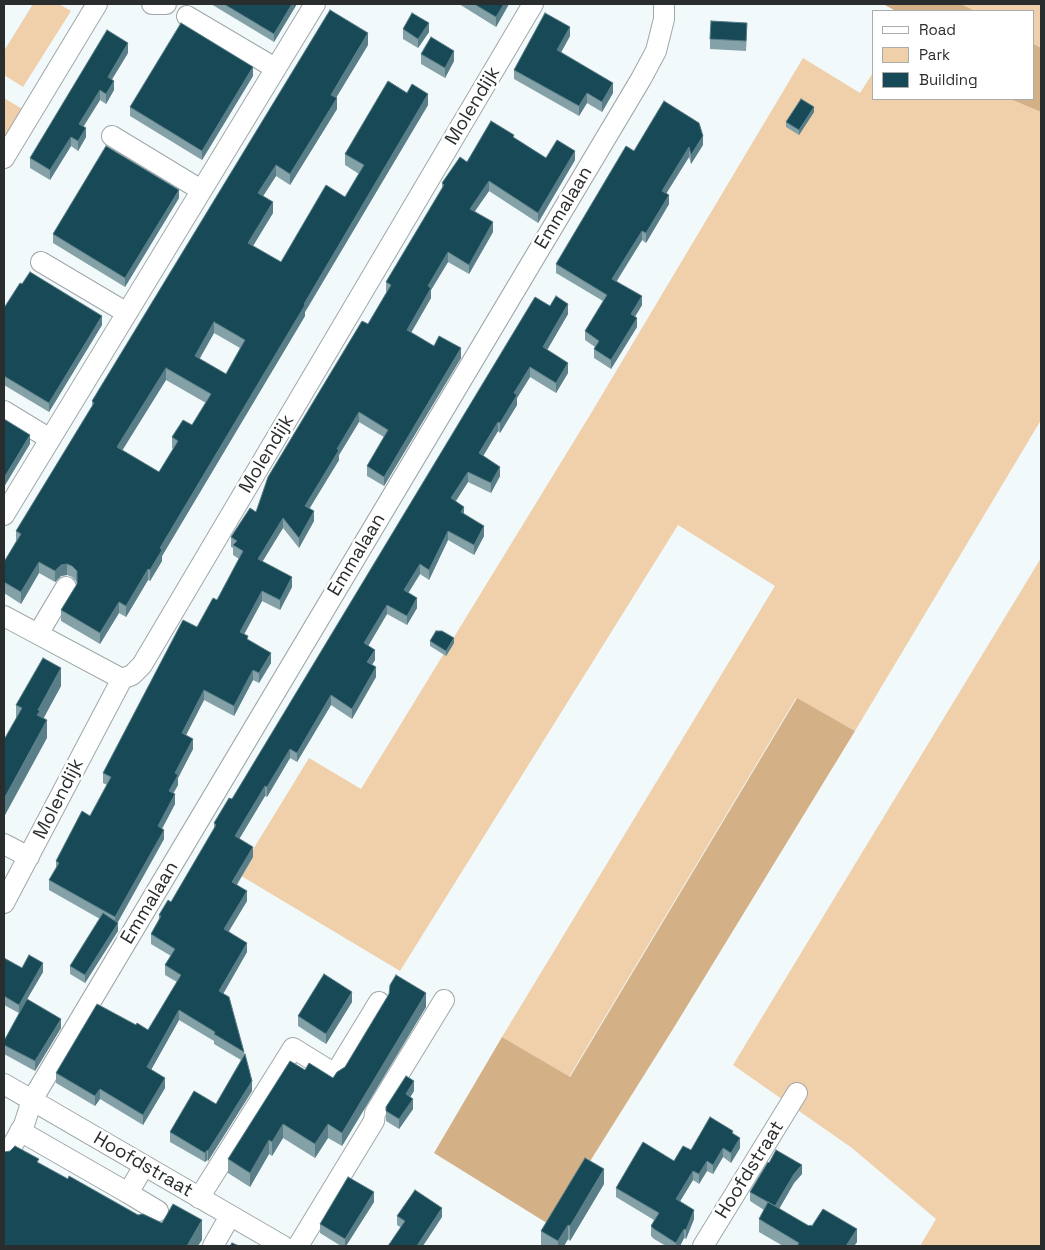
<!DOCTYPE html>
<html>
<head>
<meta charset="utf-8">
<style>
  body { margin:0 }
  #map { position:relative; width:1045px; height:1250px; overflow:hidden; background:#f2f9fb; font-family:"Space Grotesk",sans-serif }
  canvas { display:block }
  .frame { position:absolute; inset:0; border:5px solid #2a2d2e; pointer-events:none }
  .legend { position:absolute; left:872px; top:10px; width:162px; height:90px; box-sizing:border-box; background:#fff; border:1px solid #aaabab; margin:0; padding:6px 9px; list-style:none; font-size:15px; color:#2a2d2e }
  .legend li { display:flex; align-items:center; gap:10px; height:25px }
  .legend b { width:25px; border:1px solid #aaabab }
</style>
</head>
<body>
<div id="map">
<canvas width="1045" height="1250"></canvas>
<div class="frame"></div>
<ul class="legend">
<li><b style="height:6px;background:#fff"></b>Road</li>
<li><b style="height:14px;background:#efd0ab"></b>Park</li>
<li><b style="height:14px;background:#184956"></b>Building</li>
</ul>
</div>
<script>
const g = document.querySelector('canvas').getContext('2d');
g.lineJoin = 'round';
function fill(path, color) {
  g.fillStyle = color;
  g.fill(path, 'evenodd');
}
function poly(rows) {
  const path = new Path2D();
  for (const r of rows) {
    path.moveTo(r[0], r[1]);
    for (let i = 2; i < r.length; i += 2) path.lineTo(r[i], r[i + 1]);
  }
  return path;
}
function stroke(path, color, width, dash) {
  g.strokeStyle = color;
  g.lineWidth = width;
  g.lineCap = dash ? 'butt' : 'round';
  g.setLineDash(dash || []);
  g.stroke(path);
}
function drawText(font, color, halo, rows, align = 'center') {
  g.font = font + ' "Space Grotesk",sans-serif';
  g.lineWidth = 5;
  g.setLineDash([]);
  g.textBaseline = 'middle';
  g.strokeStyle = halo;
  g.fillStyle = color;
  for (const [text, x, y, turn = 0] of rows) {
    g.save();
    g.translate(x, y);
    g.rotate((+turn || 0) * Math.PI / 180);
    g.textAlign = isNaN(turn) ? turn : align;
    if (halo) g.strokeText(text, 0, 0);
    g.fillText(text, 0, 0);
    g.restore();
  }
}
const green = poly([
  [33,4,59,4,71,11,23,87,4,75,4,51],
  [961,4,1041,4,1041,48,1034,44,1034,11,975,11],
  [803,58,860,93,874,71,874,99,1010,99,1041,112,1041,420,855,731,796,698,569,1077,502,1037,775,586,678,525,400,971,238,874,309,758,361,789,590,415],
  [4,98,24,110,4,144],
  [1041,558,1041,1246,920,1246,936,1219,852,1148,733,1065]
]);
const forest = poly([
  [883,4,961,4,975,11,896,11],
  [1034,44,1041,48,1041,112,1010,99,1034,99],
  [797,698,855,731,673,1029,550,1225,434,1153,502,1037,570,1077]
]);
const minor = poly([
  [152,4,166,4],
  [187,16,275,68],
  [112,136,201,190],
  [4,158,97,4],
  [41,262,127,313],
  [4,411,50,439],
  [4,515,315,4],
  [4,616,122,679],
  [38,634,66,587],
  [4,844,29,857],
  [4,903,122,679,132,675,142,665,533,4],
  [4,1084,283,1246],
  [20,1131,128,1193],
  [4,1160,24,1125,32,1100,641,79,656,51,664,19,664,4],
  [144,1166,128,1193,158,1211],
  [199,1198,293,1048,335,1074,379,1002],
  [213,1246,230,1216],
  [298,1246,374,1121,375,1113,444,1000],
  [703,1246,797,1093]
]);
const wall = poly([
  [211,4,297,4,274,42],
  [459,4,509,4,496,27],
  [403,29,429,32,418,48,403,39],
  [747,33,746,51,710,49,710,39],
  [570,36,561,52,613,93,602,112,587,103,579,116,514,79,514,70],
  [368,45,336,98,337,109,290,185,276,176,263,196,273,213,253,246,281,262,345,197,359,174,345,165,345,154,407,93,428,105,305,312,305,316,162,556,162,561,150,581,148,580,126,617,119,613,100,644,61,621,61,610,77,584,77,582,72,577,67,575,61,576,55,582,39,573,21,604,4,593,4,562,16,541,16,531,92,407,92,401],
  [214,333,240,348,226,374,199,359],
  [166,380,206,403,192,425,172,437,172,448,173,449,159,472,122,450],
  [128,53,112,79,114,90,106,104,100,100,84,126,86,137,78,151,71,146,50,180,30,168,30,158],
  [421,54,454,61,445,78,421,64],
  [253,76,202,160,130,116,130,107],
  [814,112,799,135,786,127,786,122],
  [514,138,546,158,575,160,538,223,489,191,475,211,493,232,469,274,448,262,431,290,431,298,411,332,434,346,461,358,384,486,367,476,367,466,384,437,359,422,339,455,339,460,309,508,314,521,299,548,283,528,262,561,292,587,280,610,262,601,244,634,248,640,271,663,259,683,253,680,234,716,204,700,186,735,193,749,178,778,178,785,173,793,175,804,162,829,164,839,118,922,118,931,85,983,70,974,70,966,100,919,49,890,49,880,56,869,56,861,90,816,107,785,103,783,103,773,197,627,217,600,239,559,233,555,233,548,231,547,231,537,256,512,387,292,386,292,386,282,442,189,442,183,467,162],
  [703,145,691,164,689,157,666,194,669,204,646,243,642,240,617,281,642,305,635,317,637,327,611,369,594,358,594,349,595,347,585,340,585,331,603,301,556,273,556,264,634,151],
  [179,198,125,287,53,243,53,234],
  [550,306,568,314,547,350,568,373,556,393,530,377,517,398,517,405,500,433,498,431,483,456,500,476,491,493,468,482,456,501,464,514,484,536,474,555,448,540,429,580,420,574,408,593,417,608,407,625,387,614,368,646,375,660,372,665,376,677,352,719,331,705,297,762,290,758,267,797,265,796,239,839,253,857,237,885,247,901,229,931,247,952,223,994,244,1052,252,1091,208,1161,207,1160,205,1162,170,1142,170,1132,216,1104,241,1060,214,1044,214,1041,179,1020,151,1070,165,1088,143,1125,100,1099,95,1106,56,1083,56,1073,136,1025,148,1030,177,982,165,975,165,965,171,956,151,944,151,934,159,920,159,915,171,902,214,829,214,823,232,799],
  [4,308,102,325,49,412,4,385],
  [430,641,454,643,446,656,430,646],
  [61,686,43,718,47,738,16,718,16,705],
  [4,958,22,968,43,972,27,999,61,1028,35,1071,4,1054,4,1041,19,1013,4,1005],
  [352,1002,326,1044,298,1026,298,1016],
  [426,1007,342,1146,328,1138,315,1158,283,1138,272,1156,269,1154,250,1187,228,1173,228,1159,305,1070,333,1078,345,1067],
  [414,1091,410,1097,413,1109,399,1129,386,1121,386,1111],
  [733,1134,740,1148,731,1163,723,1157,713,1174,707,1171,699,1184,693,1180,680,1201,694,1219,686,1239,684,1238,680,1246,666,1246,654,1239,651,1236,651,1226,654,1220,616,1197,616,1188,674,1161,691,1150],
  [802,1174,794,1183,779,1209,809,1226,812,1226,857,1242,854,1246,783,1246,759,1232,759,1219,764,1210,750,1201,750,1192],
  [604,1184,570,1241,568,1239,564,1246,543,1246,541,1245,541,1231],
  [374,1202,346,1246,341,1246,320,1233,320,1224],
  [397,1216,442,1217,400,1227,397,1225]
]);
const shadedWall = poly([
  [292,4,297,4,274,42,274,34],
  [504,4,509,4,496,27,496,17],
  [429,23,429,32,418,48,418,39],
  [570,27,570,36,557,60,557,50],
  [368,33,368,45,331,106,331,95],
  [128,43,128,53,108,86,108,77],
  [454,51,454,61,445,78,445,68],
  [253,67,253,76,202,160,202,151],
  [114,81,114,90,106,104,106,94],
  [613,83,613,93,602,112,602,102],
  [100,90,100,100,79,133,79,124],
  [587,93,587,103,579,116,579,106],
  [428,94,428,105,305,312,305,316,162,556,162,561,150,581,150,570,160,548,304,304],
  [337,98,337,109,290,185,290,174],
  [814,107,814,112,799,135,799,130],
  [86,128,86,137,78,151,78,141],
  [703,136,703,145,691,164,691,155],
  [71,137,71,146,50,180,50,170],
  [689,147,689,157,662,200,662,191],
  [575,151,575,160,538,223,538,213],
  [276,165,276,176,258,204,258,193],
  [489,181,489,191,470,218,470,209],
  [179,190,179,198,125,287,125,278],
  [669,195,669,204,646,243,646,233],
  [273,202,273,213,248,254,248,243],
  [493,222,493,232,469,274,469,265],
  [642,231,642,240,612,288,612,279],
  [448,252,448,262,431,290,431,298,407,340,407,330,428,286],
  [642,296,642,305,631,323,631,314],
  [568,304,568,314,543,357,543,347],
  [102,316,102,325,49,412,49,403],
  [637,318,637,327,611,369,611,360],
  [214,322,214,333,195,367,195,356],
  [461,348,461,358,384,486,384,477],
  [568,363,568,373,556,393,556,383],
  [530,367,530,377,517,398,517,405,500,433,500,423,514,393],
  [166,368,166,380,117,459,117,447],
  [359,412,359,422,339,455,339,460,305,516,305,506,337,449],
  [498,422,498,431,479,463,479,453],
  [30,435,30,444,4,487,4,478],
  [500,467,500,476,491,493,491,483],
  [468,472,468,482,451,508,451,498],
  [464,507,464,516,461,512],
  [314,511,314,521,299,548,299,538],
  [283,518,283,528,258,569,258,559],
  [484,526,484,536,474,555,474,545],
  [448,531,448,540,429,580,429,570],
  [39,562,39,573,21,604,21,592],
  [67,564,67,575,61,576,55,582,55,571,61,565],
  [420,564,420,574,404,600,404,590],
  [148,569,148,580,126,617,126,606],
  [292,577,292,587,280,610,280,600],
  [262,591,262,601,240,642,240,632],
  [417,598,417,608,407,625,407,616],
  [119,602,119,613,100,644,100,633],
  [387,605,387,614,364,653,364,643],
  [454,638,454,643,446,656,446,651],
  [375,650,375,660,367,672,367,662],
  [271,653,271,663,259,683,259,673],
  [376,667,376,677,352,719,352,709],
  [61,668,61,686,40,725,37,733,38,710],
  [253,670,253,680,234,716,234,706],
  [204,690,204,700,182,743,182,733],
  [331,695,331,705,297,762,297,753],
  [47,720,47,738,4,817,4,799],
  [193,739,193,749,178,778,178,785,169,801,169,791,175,773],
  [290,749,290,758,267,797,267,787],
  [265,786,265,796,235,846,235,836],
  [175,794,175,804,158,836,158,826],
  [164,830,164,839,115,927,115,917],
  [253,847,253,857,232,892,232,882],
  [247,891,247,901,224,939,224,929],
  [118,923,118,931,85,983,85,975],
  [247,943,247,952,219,1001,219,991],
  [43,963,43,972,19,1013,19,1005],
  [352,992,352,1002,326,1044,326,1034],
  [426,993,426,1007,342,1146,342,1133],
  [179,1010,179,1020,147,1077,147,1067],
  [61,1019,61,1028,35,1071,35,1061],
  [165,1078,165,1088,143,1125,143,1115],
  [252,1081,252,1091,208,1161,208,1151],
  [414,1081,414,1091,406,1104,406,1094],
  [100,1089,100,1099,95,1106,95,1096],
  [413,1099,413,1109,399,1129,399,1119],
  [283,1124,283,1138,272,1156,272,1142],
  [328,1124,328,1138,315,1158,315,1144],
  [740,1138,740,1148,731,1163,731,1153],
  [269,1140,269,1154,250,1187,250,1173],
  [723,1148,723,1157,713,1174,713,1165],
  [207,1150,207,1160,205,1162,205,1153],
  [707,1161,707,1171,699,1184,699,1174],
  [802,1165,802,1174,794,1183,775,1216,775,1206,794,1174],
  [604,1169,604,1184,570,1241,570,1226],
  [693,1171,693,1180,676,1208,676,1199],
  [374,1192,374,1202,346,1246,345,1246,345,1239],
  [442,1208,442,1217,423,1246,417,1246],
  [694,1210,694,1219,686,1239,686,1230],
  [202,1220,202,1240,198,1246,187,1246],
  [568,1225,568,1239,564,1246,558,1246,558,1241],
  [684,1229,684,1238,680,1246,676,1246,676,1243],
  [857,1229,857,1242,854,1246,846,1246]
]);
const building = poly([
  [224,4,292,4,274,34,224,4],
  [474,4,504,4,496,17,474,4],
  [330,10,368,33,331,95,337,98,290,174,276,165,258,193,273,202,248,243,281,262,326,185,345,197,364,165,345,154,388,81,407,93,412,84,428,94,304,304,305,305,160,548,162,550,150,570,148,569,126,606,119,602,100,633,61,610,77,584,77,571,72,566,67,564,61,565,55,571,39,562,21,592,4,582,4,562,21,534,16,531,94,403,92,401,330,10],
  [214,322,245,340,226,374,195,356,214,322],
  [166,368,211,394,192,425,183,420,172,437,178,441,159,472,117,447,166,368],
  [412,13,429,23,418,39,403,29,412,13],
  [545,13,570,27,557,50,613,83,602,102,587,93,579,106,514,70,545,13],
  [711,21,747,23,746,41,710,39,711,21],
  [181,23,253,67,202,151,130,107,181,23],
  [107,30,128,43,108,77,114,81,106,94,100,90,79,124,86,128,78,141,71,137,50,170,30,158,107,30],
  [431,37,454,51,445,68,421,54,431,37],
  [801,99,814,107,799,130,786,122,801,99],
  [664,101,699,123,703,136,691,155,689,147,662,191,669,195,646,233,642,231,612,279,642,296,631,314,637,318,611,360,594,349,599,341,585,331,607,295,556,264,626,146,634,151,664,101],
  [491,121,514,135,513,137,546,158,557,140,575,151,538,213,489,181,470,209,493,222,469,265,448,252,428,286,431,288,407,330,434,346,439,336,461,348,384,477,367,466,388,430,359,412,337,449,339,450,305,506,314,511,299,538,283,518,258,559,292,577,280,600,262,591,240,632,248,636,247,639,271,653,259,673,253,670,234,706,204,690,182,733,193,739,175,773,178,775,169,791,175,794,158,826,164,830,115,917,49,880,59,863,56,861,82,811,90,816,111,777,103,773,183,620,197,627,213,598,217,600,243,551,233,545,237,541,231,537,250,508,256,512,268,477,362,321,368,324,391,285,386,282,444,185,442,183,460,157,467,162,491,121],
  [106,146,179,190,125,278,53,234,106,146],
  [30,272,102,316,49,403,4,376,4,308,20,283,22,284,30,272],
  [556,296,568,304,543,347,568,363,556,383,530,367,514,393,517,395,500,423,498,422,479,453,500,467,491,483,468,472,451,498,464,507,461,512,484,526,474,545,448,531,429,570,420,564,404,590,417,598,407,616,387,605,364,643,375,650,367,662,376,667,352,709,331,695,297,753,290,749,267,787,265,786,235,836,253,847,232,882,247,891,224,929,247,943,219,991,229,997,244,1052,214,1034,215,1032,179,1010,147,1067,165,1078,143,1115,100,1089,95,1096,56,1073,97,1004,136,1025,137,1023,148,1030,181,975,165,965,175,949,151,934,161,916,159,915,168,900,171,902,216,825,214,823,229,798,232,799,535,297,550,306,556,296],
  [4,419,30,435,4,478,4,419],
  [436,631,442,631,454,638,446,651,430,641,436,631],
  [43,658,61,668,38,710,40,711,37,715,47,720,4,799,4,737,5,738,22,708,16,705,43,658],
  [103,913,118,923,85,975,70,966,103,913],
  [29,955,43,963,19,1005,4,996,4,958,22,968,29,955],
  [324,974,352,992,326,1034,298,1016,324,974],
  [396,975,426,993,342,1133,328,1124,315,1144,283,1124,272,1142,269,1140,250,1173,228,1159,290,1061,305,1070,309,1063,333,1078,337,1072,345,1067,389,994,390,985,396,975],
  [27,999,61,1019,35,1061,4,1045,4,1041,27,999],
  [245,1054,252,1081,208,1151,207,1150,205,1153,170,1132,194,1091,216,1104,245,1054],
  [406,1076,414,1081,406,1094,413,1099,399,1119,386,1111,386,1107,406,1076],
  [710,1117,733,1131,732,1133,740,1138,731,1153,723,1148,713,1165,707,1161,699,1174,693,1171,676,1199,694,1210,686,1230,684,1229,676,1243,654,1229,651,1226,659,1213,616,1188,643,1142,674,1161,683,1146,691,1150,710,1117],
  [15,1146,39,1159,37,1162,68,1179,69,1176,138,1215,143,1214,162,1223,173,1204,202,1220,187,1246,4,1246,4,1152,10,1151,15,1146],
  [776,1150,802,1165,794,1174,775,1206,750,1192,768,1162,769,1163,776,1150],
  [585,1158,604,1169,570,1226,568,1225,558,1241,541,1231,585,1158],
  [348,1177,374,1192,345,1239,320,1224,348,1177],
  [415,1190,442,1208,417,1246,388,1246,405,1221,397,1216,415,1190],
  [768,1202,809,1226,810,1225,812,1226,823,1209,857,1229,846,1246,797,1246,799,1243,759,1219,768,1202],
  [232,1243,239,1246,230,1246,232,1243]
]);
const streetNames = [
  ["Molendijk",473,106,-59],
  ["Emmalaan",564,208,-59],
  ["Molendijk",267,454,-59],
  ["Emmalaan",357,555,-59],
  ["Molendijk",59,799,-63],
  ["Emmalaan",150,903,-59],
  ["Hoofdstraat",143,1165,30],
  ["Hoofdstraat",750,1170,-58]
];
fill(green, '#efd0ab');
fill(forest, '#d3b085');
stroke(minor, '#a0a7a9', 22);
stroke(minor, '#fff', 20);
fill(wall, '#85a1a8');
fill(shadedWall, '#597e88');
fill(building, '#184956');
stroke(building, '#597e88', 1);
drawText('19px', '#2a2d2e', '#fff', streetNames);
</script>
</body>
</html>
